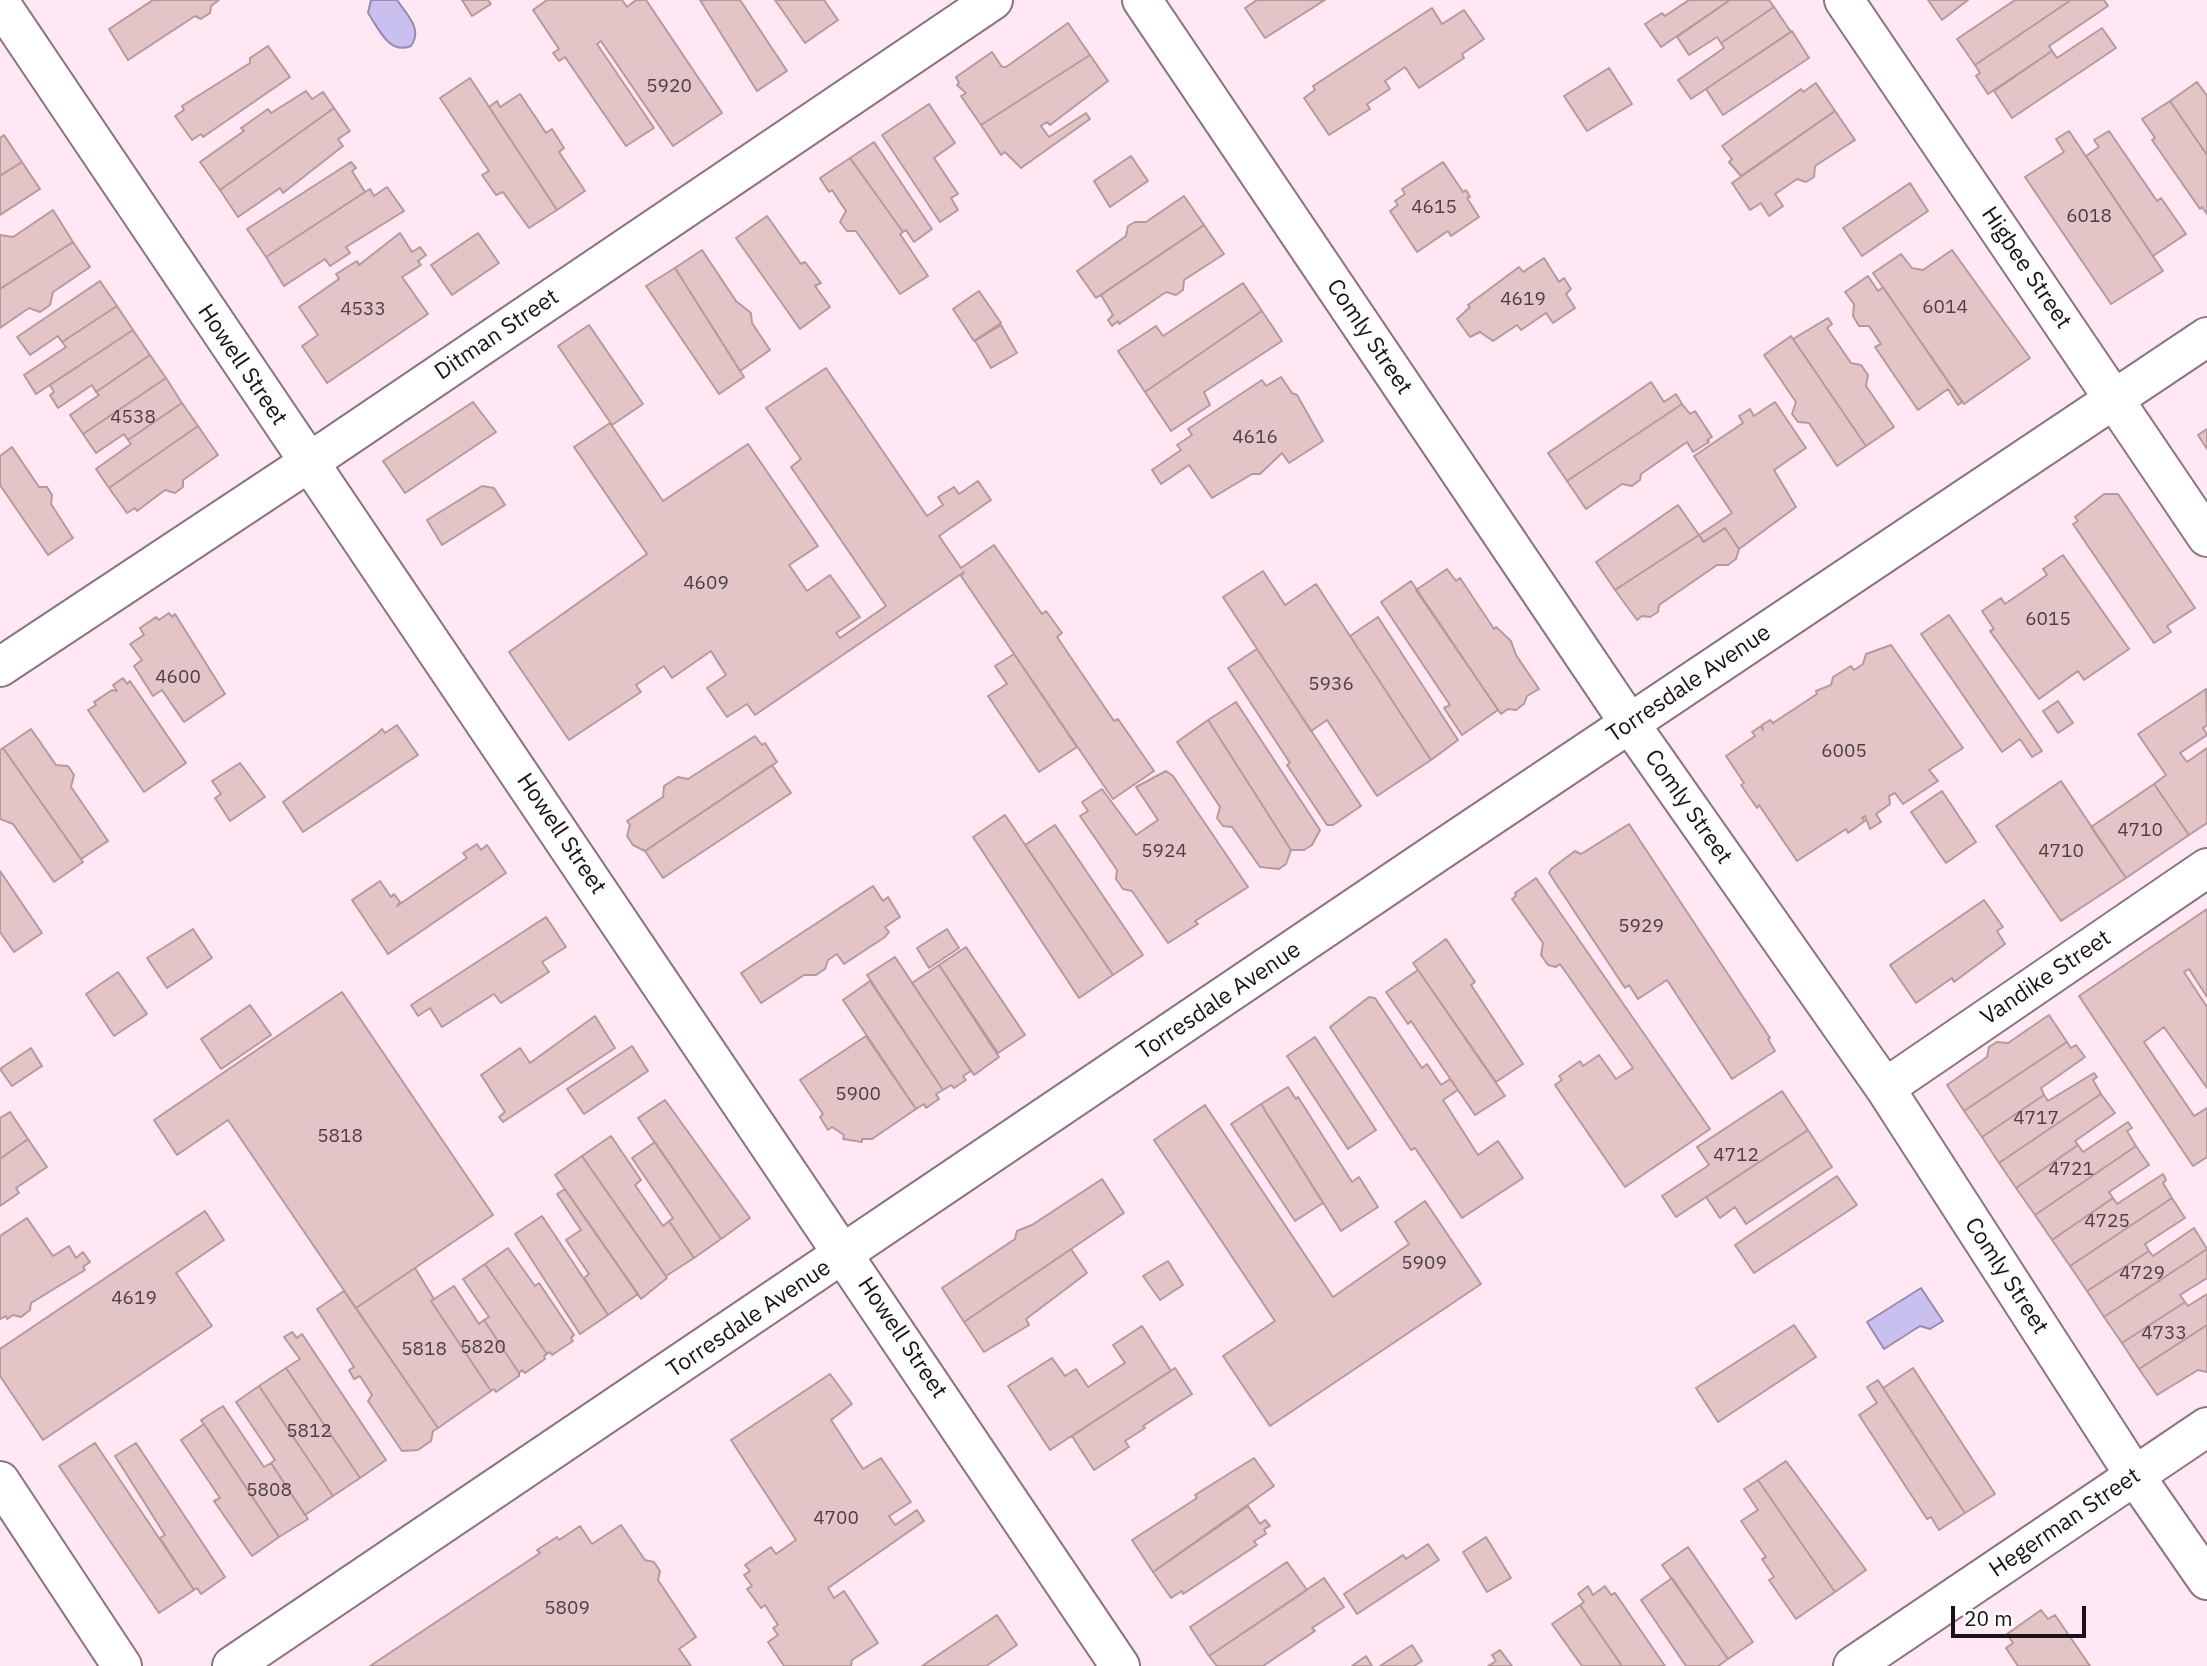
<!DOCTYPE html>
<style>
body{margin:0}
#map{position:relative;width:2207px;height:1666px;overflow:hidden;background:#ffe8f3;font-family:"IBM Plex Sans",sans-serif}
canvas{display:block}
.scale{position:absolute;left:1951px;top:1606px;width:135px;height:32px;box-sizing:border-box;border:4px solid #1b1116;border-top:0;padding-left:9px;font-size:21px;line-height:24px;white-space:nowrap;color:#1b1116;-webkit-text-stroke:5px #fdfdfd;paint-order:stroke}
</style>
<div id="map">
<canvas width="2207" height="1666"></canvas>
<div class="scale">20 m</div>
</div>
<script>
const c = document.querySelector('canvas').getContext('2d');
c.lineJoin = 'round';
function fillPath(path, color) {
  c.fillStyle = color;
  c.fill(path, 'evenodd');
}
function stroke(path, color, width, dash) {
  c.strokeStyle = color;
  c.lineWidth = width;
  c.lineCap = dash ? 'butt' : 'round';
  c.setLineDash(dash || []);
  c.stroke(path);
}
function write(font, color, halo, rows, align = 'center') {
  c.font = font + ' "IBM Plex Sans",sans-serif';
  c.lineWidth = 5;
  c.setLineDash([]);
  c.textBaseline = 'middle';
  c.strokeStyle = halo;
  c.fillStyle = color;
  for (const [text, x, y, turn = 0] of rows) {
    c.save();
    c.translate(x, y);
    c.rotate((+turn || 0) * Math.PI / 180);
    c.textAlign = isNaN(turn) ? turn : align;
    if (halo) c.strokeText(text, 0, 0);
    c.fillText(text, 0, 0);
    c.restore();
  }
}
const water = new Path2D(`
 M371 0H397C407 15 423 29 411 46 389 55 379 29 368 13Z
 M1921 1288 1943 1321 1930 1329 1920 1326 1884 1349 1867 1322Z`);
const building = new Path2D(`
 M153 0H219L211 6 210 13 201 19 195 16 128 60 109 29Z
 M462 0H488L491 4 472 16Z
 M547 0H622L627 7 636 0H646L722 113 673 146 601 41 597 44 654 128 626 146 565 57 559 61 553 53 559 49 533 10Z
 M700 0H740L787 71 757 91Z
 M775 0H824L838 20 805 43Z
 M1257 0H1325L1265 38 1245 8Z
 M1689 0H1730L1661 47 1645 24 1662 13 1665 16Z
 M1730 0H1769L1774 7 1721 43 1717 37 1689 55 1677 37Z
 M1928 0H1968L1942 20Z
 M2015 0H2071L1975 65 1957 39Z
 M2071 0H2104L2108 6 2049 46 2052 51 1988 94 1976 76 1980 73 1975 65Z
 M1774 7 1791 32 1691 99 1678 80 1724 48 1721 43Z
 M1432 8 1442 24 1464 10 1484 39 1462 54 1464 58 1419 88 1405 67 1385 81 1390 89 1367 104 1370 109 1329 135 1304 98 1315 90 1313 86Z
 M1068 23 1090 55 981 125 961 96 966 93 957 85 959 83 956 77 992 52 1002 67H1006Z
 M2102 28 2116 48 2012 118 1994 91 2052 51 2057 58Z
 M1792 31 1809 58 1723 115 1706 89Z
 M268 46 290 77 203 137 201 134 192 140 175 116 184 110 182 106 250 63V58Z
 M1090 55 1108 81 1050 125 1047 122 1041 126 1049 137 1086 113 1090 119 1021 168 1005 152 1001 155 981 125Z
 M1609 68 1632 104 1587 131 1564 96Z
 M470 78 557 210 529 228 503 192 496 195 482 175 489 171 440 98Z
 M2197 82 2207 96V155L2170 101Z
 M1816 83 1835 111 1741 176 1729 162 1732 159 1722 146 1801 89 1803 92Z
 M306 91 312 99 323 92 334 108 220 190 200 162 244 131 241 128 268 109 271 113Z
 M520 94 546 133 552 129 564 148 559 152 585 191 557 210 489 107 497 101 500 107Z
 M2170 101 2207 155V214L2202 207 2200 209 2152 140 2155 138 2142 119Z
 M929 104 955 143 934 158 958 194 951 198 958 210 940 222 882 135Z
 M334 108 350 131 338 139 343 146 283 193 280 188 238 217 220 190Z
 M1835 111 1855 140 1815 166 1814 177 1806 182 1797 179 1775 194 1783 206 1769 216 1761 203 1750 210 1732 183Z
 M2069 131 2163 271 2111 304 2025 177 2064 152 2056 139Z
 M2109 131 2157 201 2161 198 2186 234 2153 256 2086 156 2099 147 2094 140Z
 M4 135 22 162 0 176V138Z
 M874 142 932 229 914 242 906 230 903 232 850 158Z
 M1131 156 1148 181 1110 207 1094 181Z
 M850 158 903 232 900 234 928 276 900 294 856 231H847L840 222 846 211 832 190 829 192 820 178Z
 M22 162 40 189 0 215V176Z
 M351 162 356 168 352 171 365 192 266 257 247 229Z
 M1443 162 1463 192 1466 190 1470 197 1467 198 1479 217 1451 236 1448 231 1417 252 1390 211 1398 205 1395 201 1405 194 1402 189Z
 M1910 183 1928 211 1862 256 1843 228Z
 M387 187 404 211 346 247 350 253 330 266 325 259 284 286 266 257 365 192 370 189 374 196Z
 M1184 196 1204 225 1096 298 1077 271 1126 236 1128 226 1135 222H1146Z
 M53 210 73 242 0 289V235L13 237Z
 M767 216 801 264 805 262 821 283 815 286 830 307 800 329 736 238Z
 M1204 225 1224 254 1184 280 1183 290 1176 295 1166 292 1119 324 1118 321 1112 326 1108 320 1113 315 1101 295Z
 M400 233 412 252 420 247 426 255 418 261 421 265 402 277 428 314 327 383 302 346 318 335 299 307 339 279 336 274 357 261 359 265Z
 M478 233 499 263 452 295 431 265Z
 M73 242 90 267 53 292 50 305 40 312 29 308 0 328V289Z
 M702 250 736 301 751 313 752 323 770 350 740 371 675 268Z
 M1952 250 2030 358 1964 404 1873 273 1901 254 1912 268 1923 270Z
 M1544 258 1559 282 1564 278 1571 289 1566 294 1575 308 1553 323 1546 313 1521 330 1517 325 1493 341 1480 332 1470 337 1457 319 1470 307 1468 305 1519 267 1523 272Z
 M675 268 744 377 719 394 646 286Z
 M1868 276 1878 291 1883 287 1962 402 1958 405 1948 389 1918 410 1875 347 1881 344 1869 326H1859L1853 316 1854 304 1845 292Z
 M100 281 117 306 62 342 58 336 30 355 17 337Z
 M1243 283 1262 311 1145 392 1118 351 1156 326 1163 336Z
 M979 291 1001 323 974 341 953 309Z
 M117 306 133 330 36 394 24 375 66 347 62 342Z
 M1262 311 1282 341 1204 392 1210 405 1171 431 1145 392Z
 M1828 318 1832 324 1827 328 1851 363 1861 365 1868 375 1866 386 1894 427 1866 446 1793 339Z
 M589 325 643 404 612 425 558 346Z
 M1001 325 1017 353 991 368 975 341Z
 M133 330 150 355 96 392 92 385 58 408 50 395 54 392 50 385Z
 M1791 336 1866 446 1837 466 1809 423 1798 422 1792 414 1796 402 1764 355Z
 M150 355 166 378 83 434 70 415 99 395 96 392Z
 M826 368 927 516 943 505 938 497 954 487 959 494 978 481 991 500 939 536 961 568 994 545 1042 614 1046 611 1062 633 1057 637 1114 721 1118 719 1154 771 1113 799 961 576 964 572 755 715 747 704 727 717 707 688 726 675 711 651 672 678 664 666 636 685 641 692 569 740 509 652 647 554 574 447 610 423 663 501 748 444 818 546 789 565 807 591 830 575 860 617 836 633 840 638 886 606 791 467 801 459 766 408Z
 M1281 377 1292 393 1297 395 1323 441 1289 463 1282 453 1260 474H1252L1212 498 1189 465 1161 484 1152 470 1181 450 1177 445 1192 435 1188 429 1262 380 1266 386Z
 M166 378 182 403 128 440 124 434 96 453 83 434Z
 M1651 382 1664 402 1676 394 1682 404 1567 481 1548 453Z
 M473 402 496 432 405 493 383 461Z
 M1775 402 1806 448 1774 470 1796 507 1739 549 1725 528 1703 542 1699 535 1732 513 1694 456 1743 423 1739 416 1750 409 1754 416Z
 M182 403 198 426 109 488 96 469 131 444 128 440Z
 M1682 404 1690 414 1695 411 1712 437 1707 440 1709 442 1693 452 1687 442 1641 474 1640 480 1632 486 1622 484 1586 509 1567 481Z
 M198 426 218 455 183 480V487L175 493 165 490 137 511 135 508 127 513 109 488Z
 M2207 429V449L2198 435Z
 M12 447 39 487H47L52 495 51 504 73 538 48 555 0 485V456Z
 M482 486 494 488 505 505 442 545 427 520Z
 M2104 494H2118L2195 608 2167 626 2171 632 2154 643 2073 524 2078 521 2075 517Z
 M1678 505 1699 535 1615 590 1596 562Z
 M1725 528 1739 549 1736 559 1728 565H1717L1659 605 1658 612 1650 617 1642 616 1637 620 1615 590 1699 535 1704 542Z
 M2063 555 2129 649 2084 680 2078 671 2039 699 1990 631 1994 629 1982 611 2001 598 2005 604 2047 575 2043 569Z
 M1447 569 1456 581 1460 578 1494 629 1496 627 1511 641 1516 655 1539 689 1527 696 1524 704 1516 710 1508 709 1501 714 1416 590Z
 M1263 571 1285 605 1316 584 1431 760 1377 796 1327 720 1311 731 1223 597Z
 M1411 581 1498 710 1462 735 1444 708 1450 705 1381 602Z
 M169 613 172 617 175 614 225 694 184 722 162 690 153 696 134 666 142 660 130 644 144 635 140 628 156 617 159 620Z
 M1949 615 2042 751 2032 757 2020 739 2002 752 1921 634Z
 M1378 617 1458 740 1431 760 1350 636Z
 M1891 645 1963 748 1929 770 1938 781 1903 804 1895 793 1889 796 1890 804 1876 814 1881 822 1870 829 1865 816 1862 818 1865 821 1848 833 1846 829 1797 861 1759 805 1757 808 1741 785 1744 783 1726 756 1755 736 1752 732 1761 726 1763 730 1762 725 1770 720 1773 723 1817 694 1816 691 1831 685 1833 677 1851 666 1854 670 1863 664 1866 654Z
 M1257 649 1361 806 1333 825H1327L1287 765 1290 763 1228 668Z
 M1014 654 1077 747 1039 772 988 696 1007 684 995 666Z
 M123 678 127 684 130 681 186 763 144 792 88 710 96 705 94 702 112 690 117 691 113 685Z
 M2206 689 2207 725 2203 728 2207 735 2180 753 2187 762 2207 748V823L2189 835 2154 784 2166 775 2138 734Z
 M2058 701 2073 723 2058 733 2043 711Z
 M1236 702 1320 830 1312 845 1304 850H1291L1208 720Z
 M1208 720 1291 850 1286 864 1279 869 1260 867 1232 827 1223 826 1217 818 1220 807 1177 742Z
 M397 725 418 755 303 832 283 802 378 733 382 729 385 733Z
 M31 729 56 765 68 766 74 775 71 787 108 841 81 859 3 748Z
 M755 736 762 745 765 743 777 762 645 851 633 845 627 836 630 825 627 821 663 797 664 786 678 777 688 779Z
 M3 748 83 862 54 882 13 824 0 819V750Z
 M240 763 265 797 230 821 215 798 221 794 212 781Z
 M772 765 791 793 663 878 645 851Z
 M1166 771 1173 776 1248 887 1195 921 1198 924 1168 943 1132 891 1123 889 1116 879 1117 870 1080 816 1088 811 1082 802 1102 789 1136 835 1158 820 1136 787Z
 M2061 781 2126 878 2061 921 1996 826Z
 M2154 784 2189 835 2126 878 2091 827Z
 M1942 791 1976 842 1946 863 1911 812Z
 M1005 815 1113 975 1079 998 973 837Z
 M1629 824 1770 1038 1768 1039 1775 1051 1732 1079 1667 980 1638 999 1629 985 1625 988 1549 873 1551 869 1575 851 1581 854Z
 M1055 825 1143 955 1113 975 1025 845Z
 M477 844 481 850 487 845 506 873 388 954 352 900 380 881 391 897 394 894 400 902 397 906 467 858 463 853Z
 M0 871 42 933 14 952 0 932Z
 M1536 878 1710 1129 1625 1187 1555 1085 1562 1080 1559 1076 1580 1061 1583 1066 1599 1055 1616 1079 1633 1068 1560 964 1556 967 1548 965 1541 955 1543 943 1512 899 1516 896 1515 893Z
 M873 886 883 901 888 897 900 917 885 927 889 932 885 937 844 964 837 954 828 960 825 969 816 975H804L761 1003 741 973Z
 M1984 900 2003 927 1997 931 2005 944 1954 982 1952 978 1916 1003 1890 965Z
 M2207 909V997L2189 969 2184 972 2207 1007V1088L2164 1027 2144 1042 2194 1116 2207 1108V1157L2193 1166 2079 996Z
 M546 917 566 947 542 962 549 972 501 1003 494 994 442 1027 430 1008 418 1016 411 1005Z
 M193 929 212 958 167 988 147 958Z
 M947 929 959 948 929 968 917 948Z
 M1446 939 1475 982 1471 985 1523 1064 1496 1082 1413 963Z
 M966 947 1025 1035 998 1053 939 965Z
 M895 957 971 1071 963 1076 966 1080 954 1088 951 1085 943 1090 867 975Z
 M939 965 999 1057 974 1075 912 983Z
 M1418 970 1505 1096 1475 1115 1411 1021 1408 1024 1386 992Z
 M118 972 147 1014 114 1036 86 994Z
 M870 981 943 1090 936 1094 939 1099 926 1108 924 1104 916 1109 843 1000Z
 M342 992 493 1215 356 1308 228 1120 177 1155 154 1120Z
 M1369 997 1375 998 1422 1068 1427 1064 1441 1085 1450 1079 1458 1090 1443 1100 1478 1155 1498 1141 1523 1178 1462 1218 1415 1148 1411 1150 1330 1027Z
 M250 1005 271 1035 221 1069 201 1039Z
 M2049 1015 2067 1042 1964 1111 1947 1085 1987 1057 1989 1047 1997 1042 2008 1043Z
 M595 1016 615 1048 503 1122 499 1117 505 1112 481 1075 520 1048 530 1063Z
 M866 1036 916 1109 872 1139H862V1142L843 1139 844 1135 832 1127 828 1130 820 1117 823 1114 800 1080Z
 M1315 1037 1376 1130 1348 1149 1287 1056Z
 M2067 1042 2071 1048 2076 1045 2085 1057 2041 1088 2044 1095 1982 1137 1964 1111Z
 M632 1046 648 1071 584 1114 567 1089Z
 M31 1048 42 1066 12 1086 0 1069Z
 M2094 1073 2097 1077 2093 1080 2101 1094 1999 1163 1982 1137 2044 1095 2048 1101Z
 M1288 1087 1296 1099 1298 1097 1352 1182 1359 1177 1378 1207 1341 1231 1261 1104Z
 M1782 1091 1808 1130 1676 1217 1662 1196 1709 1165 1697 1147Z
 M2101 1094 2115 1113 2075 1141 2078 1145 2016 1188 1999 1163Z
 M665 1100 750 1218 721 1239 638 1118Z
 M1261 1104 1323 1203 1295 1221 1231 1124Z
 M1205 1105 1333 1297 1409 1244 1395 1222 1425 1201 1481 1284 1270 1426 1223 1356 1275 1321 1154 1140Z
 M10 1112 28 1139 0 1159V1118Z
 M2128 1122 2132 1128 2127 1131 2136 1146 2035 1215 2016 1188 2078 1145 2083 1152Z
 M1808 1130 1832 1167 1746 1224 1735 1207 1720 1218 1706 1197Z
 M611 1136 641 1180 635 1185 663 1226 669 1221 694 1258 666 1276 582 1156Z
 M28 1139 47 1167 16 1188 19 1193 0 1206V1159Z
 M655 1142 721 1239 694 1258 669 1221 673 1218 632 1158Z
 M2136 1146 2149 1165 2109 1192 2113 1198 2052 1240 2035 1215Z
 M582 1156 667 1278 641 1299 555 1175Z
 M2163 1174 2166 1180 2163 1183 2172 1198 2070 1266 2052 1240 2113 1198 2117 1204Z
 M1837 1176 1857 1205 1754 1273 1735 1245Z
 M1102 1179 1124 1213 964 1322 942 1288 1015 1239 1017 1231 1032 1225Z
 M565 1189 638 1294 608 1315 584 1278 589 1274 566 1240 581 1230 557 1194Z
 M2172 1198 2185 1218 2145 1244 2149 1251 2087 1291 2070 1266Z
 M205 1211 224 1240 176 1273 212 1326 43 1440 0 1376V1349Z
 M542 1216 608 1315 580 1334 515 1234Z
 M27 1218 53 1256 69 1246 76 1258 83 1252 90 1262 83 1267 85 1270 31 1303 30 1310 21 1317 13 1315 7 1319 6 1316 0 1319V1236Z
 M2194 1228 2207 1249 2104 1317 2087 1291 2149 1251 2153 1256Z
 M508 1248 535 1286 539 1283 574 1335 571 1338 573 1341 552 1355 550 1352 547 1354 485 1264Z
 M1071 1249 1087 1273 1026 1319 1029 1325 984 1352 964 1322Z
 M2207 1249V1278L2180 1295 2185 1302 2122 1343 2104 1317Z
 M1168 1261 1183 1285 1160 1300 1143 1276Z
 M485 1264 547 1354 544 1356 545 1359 525 1373 522 1370 519 1373 484 1320 489 1317 463 1279Z
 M415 1268 434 1299 431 1301 491 1391 438 1428 356 1308Z
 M454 1286 479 1324 484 1320 519 1373V1376L496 1392 494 1389 491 1391 431 1301Z
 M344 1291 438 1428 433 1431 431 1441 418 1450 402 1451 368 1401 372 1395 360 1376 354 1379 349 1370 354 1367 317 1309Z
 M2207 1294V1325L2139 1369 2122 1343 2185 1302 2188 1306Z
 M1794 1325 1816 1357 1718 1422 1696 1388Z
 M2207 1325V1372L2198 1370 2157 1395 2139 1369Z
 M1142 1326 1171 1371 1050 1450 1008 1386 1052 1358 1065 1376 1076 1369 1088 1387 1125 1363 1113 1345Z
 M292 1332 297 1338 302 1334 386 1460 360 1478 286 1368 300 1359 284 1337Z
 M286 1368 360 1478 333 1496 259 1386Z
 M1175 1368 1192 1394 1143 1426 1145 1428 1125 1441 1129 1447 1094 1470 1072 1436Z
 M1913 1368 1995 1494 1965 1513 1883 1388Z
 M830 1374 852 1404 831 1420 863 1469 881 1458 911 1502 889 1516 895 1525 917 1510 924 1521 828 1588 834 1598 844 1591 878 1643 852 1660 851 1666H784L768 1642 778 1635 773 1628 778 1625 765 1605 761 1608 747 1589 752 1586 744 1575 750 1571 745 1565 771 1547 776 1554 796 1540 731 1440Z
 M1878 1380 1965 1513 1939 1530 1931 1517 1927 1519 1859 1415 1877 1403 1867 1387Z
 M259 1386 333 1496 305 1515 271 1463 275 1460 236 1402Z
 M223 1406 264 1467 271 1463 308 1519 279 1537 201 1420Z
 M204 1424 279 1537 252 1556 214 1501 220 1498 181 1440Z
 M95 1443 194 1590 159 1613 59 1466Z
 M136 1443 225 1577 201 1594 197 1588 194 1590 160 1538 165 1535 115 1456Z
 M1254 1458 1274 1486 1153 1572 1132 1540 1197 1498 1195 1495Z
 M1786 1461 1866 1570 1835 1592 1758 1480Z
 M1758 1480 1835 1592 1796 1619 1769 1580 1774 1577 1762 1559 1766 1557 1741 1521 1758 1510 1744 1489Z
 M1248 1506 1260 1524 1265 1520 1270 1526 1264 1529 1266 1534 1254 1541 1257 1545 1183 1594 1182 1591 1171 1598 1153 1572Z
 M621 1525 645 1560 654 1562 660 1571 658 1580 696 1637 679 1649 691 1666H370L540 1553 537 1550 557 1537 559 1540 580 1526 592 1544Z
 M1486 1537 1511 1578 1487 1592 1463 1552Z
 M1428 1544 1439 1560 1357 1614 1344 1594 1403 1555 1406 1559Z
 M1688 1547 1753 1642 1728 1659 1662 1565Z
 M1287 1562 1307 1590 1209 1656 1190 1627Z
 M1324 1578 1344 1607 1312 1628 1315 1631 1263 1666H1217L1209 1656Z
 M1672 1578 1728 1659 1718 1666H1686L1641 1600Z
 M1588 1586 1593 1595 1605 1586 1611 1595 1615 1593 1665 1666H1622L1580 1605 1584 1602 1578 1594Z
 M1580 1605 1622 1666H1582L1552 1624Z
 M2041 1610 2048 1619 2055 1615 2090 1666H2018L2006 1648 2013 1643 2007 1634Z
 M997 1615 1017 1645 986 1666H922Z
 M1412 1645 1422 1661 1414 1666H1380Z
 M1500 1650 1512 1666H1488L1496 1661 1492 1655Z
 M1366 1656 1372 1666H1352Z`);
const minor = new Path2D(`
 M1142 0 1630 724 1885 1088 2135 1476 2207 1580
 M1844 0 2207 537
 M0 3 1120 1666
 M0 667 308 463 993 0
 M1885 1088 2207 868
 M0 1481 122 1666
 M232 1666 1433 855 2207 337
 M1853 1666 2207 1427`);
const numberNames = [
 ["5920",669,87],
 ["4615",1434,208],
 ["6018",2089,217],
 ["4619",1523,300],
 ["6014",1945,308],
 ["4533",363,310],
 ["4538",133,418],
 ["4616",1255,438],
 ["4609",706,584],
 ["6015",2048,620],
 ["4600",178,678],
 ["5936",1331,685],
 ["6005",1844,752],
 ["4710",2140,831],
 ["5924",1164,852],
 ["4710",2061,852],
 ["5929",1641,927],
 ["5900",858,1095],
 ["4717",2036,1119],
 ["5818",340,1137],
 ["4712",1736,1156],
 ["4721",2071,1170],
 ["4725",2107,1222],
 ["5909",1424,1264],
 ["4729",2142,1274],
 ["4619",134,1299],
 ["4733",2164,1334],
 ["5820",483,1348],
 ["5818",424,1350],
 ["5812",309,1432],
 ["5808",269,1491],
 ["4700",836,1519],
 ["5809",567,1609]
];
const streetNames = [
 ["Higbee Street",2026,268,56],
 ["Ditman Street",497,335,-34],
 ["Comly Street",1369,337,56],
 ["Howell Street",242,365,56],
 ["Torresdale Avenue",1689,684,-34],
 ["Comly Street",1688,807,55],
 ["Howell Street",561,834,56],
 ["Vandike Street",2046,978,-34],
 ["Torresdale Avenue",1219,1001,-34],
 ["Comly Street",2006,1276,57],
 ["Torresdale Avenue",749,1319,-34],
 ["Howell Street",902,1338,56],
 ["Hegerman Street",2065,1523,-34]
];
fillPath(water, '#c9c0ef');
stroke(water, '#958cae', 2);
fillPath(building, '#e4c5c7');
stroke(building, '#b7999b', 2);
stroke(minor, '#8b737f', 42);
stroke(minor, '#fff', 38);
write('19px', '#4d3e42', null, numberNames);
write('23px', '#1b1116', '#fdfdfd', streetNames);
</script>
